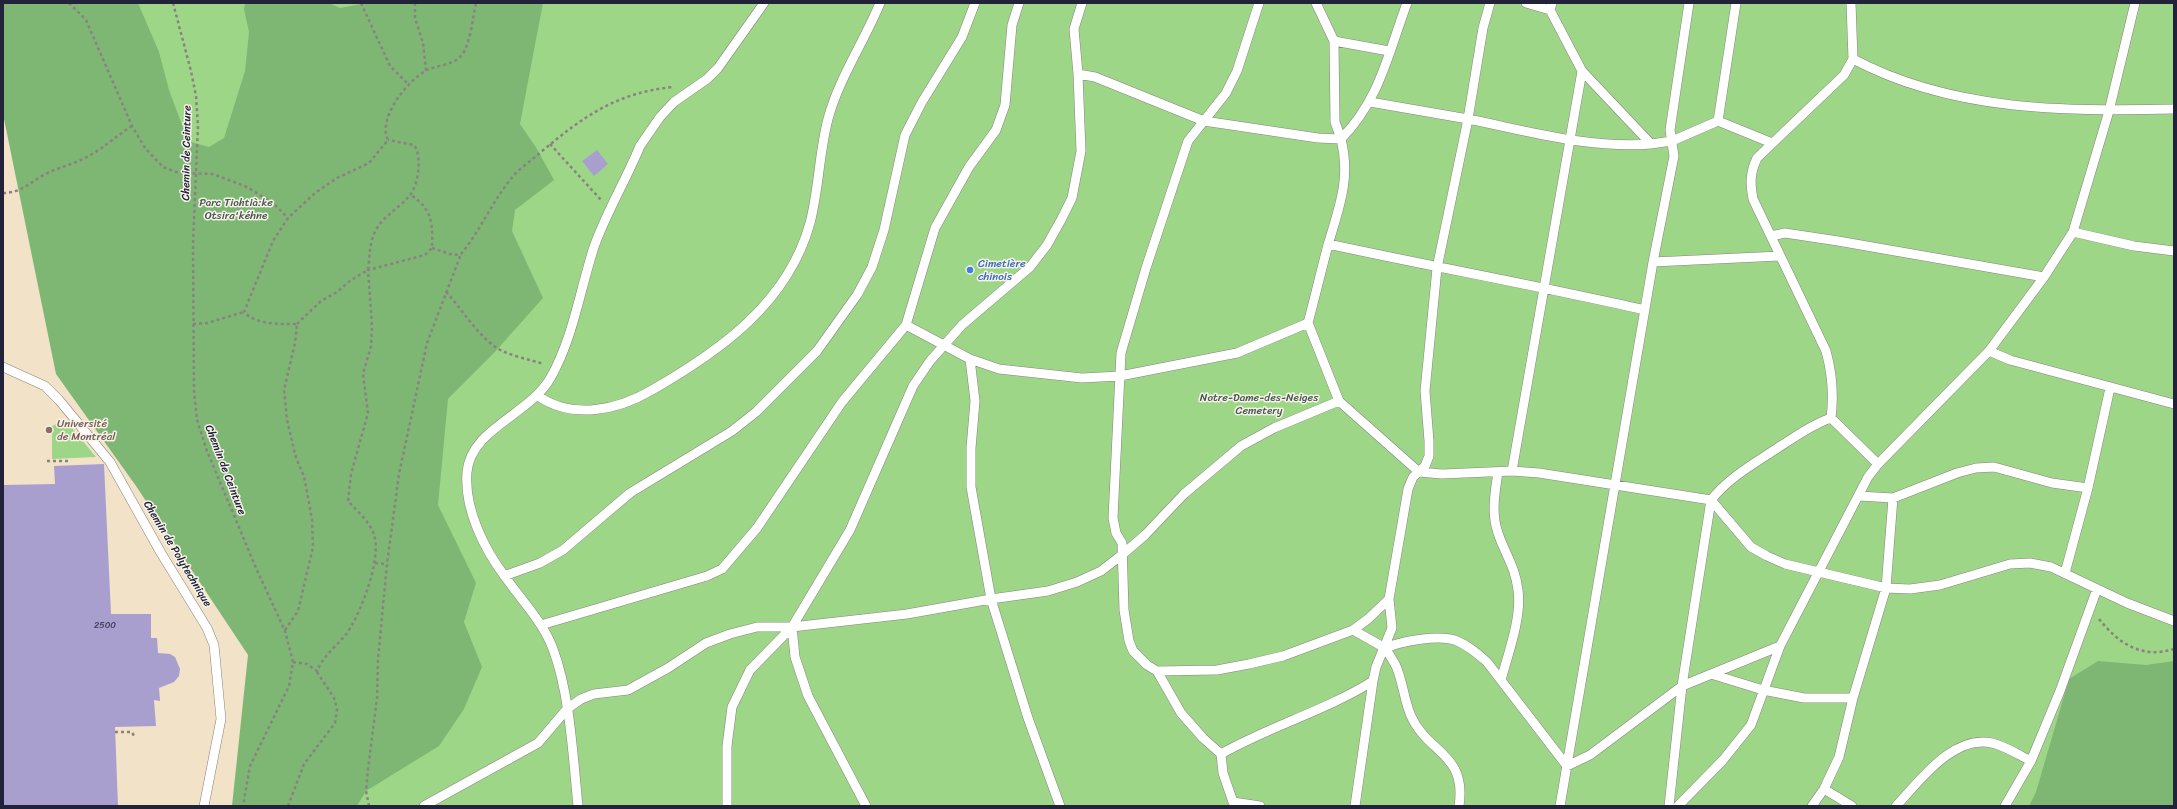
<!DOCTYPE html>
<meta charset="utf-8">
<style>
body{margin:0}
#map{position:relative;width:2177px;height:809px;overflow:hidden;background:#f2e2c7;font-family:Sriracha,sans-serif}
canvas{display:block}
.frame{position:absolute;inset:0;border:4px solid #22223b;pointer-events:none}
</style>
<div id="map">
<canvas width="2177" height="809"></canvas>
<div class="frame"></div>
</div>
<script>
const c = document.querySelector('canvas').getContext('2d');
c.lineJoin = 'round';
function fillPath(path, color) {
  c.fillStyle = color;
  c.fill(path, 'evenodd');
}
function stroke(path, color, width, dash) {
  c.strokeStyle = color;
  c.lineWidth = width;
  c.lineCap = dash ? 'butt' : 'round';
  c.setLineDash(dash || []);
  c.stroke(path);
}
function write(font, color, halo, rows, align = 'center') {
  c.font = font + ' Sriracha,sans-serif';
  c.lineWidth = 3;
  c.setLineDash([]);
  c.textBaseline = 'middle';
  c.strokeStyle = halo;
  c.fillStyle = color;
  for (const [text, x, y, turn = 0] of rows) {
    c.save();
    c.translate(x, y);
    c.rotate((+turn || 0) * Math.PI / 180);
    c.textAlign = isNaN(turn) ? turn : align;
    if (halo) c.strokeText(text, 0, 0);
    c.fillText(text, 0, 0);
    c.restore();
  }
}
const green = new Path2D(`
 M3 3H2174V806H344L252 655Z
 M63 421 68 423 96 457 52 459V426Z`);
const forest = new Path2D(`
 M3 3H138L159 52 169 90 188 141 209 147 224 138 245 71 249 32 244 9 245 3H329L340 8 366 3H543L520 124 537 149 554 180 515 210 512 231 543 298 493 354 448 399 438 505 476 583 464 622 482 667 464 709 439 746 366 791 357 806H232L248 655 136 486 56 374 3 114Z
 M2098 661 2146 665 2174 661V806H2029L2036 792 2069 679Z`);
const building = new Path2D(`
 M597 150 608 164 594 176 582 161Z
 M104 464 111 614H151V638H157L158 653 170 654 175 657 180 669 179 676 174 682 159 688 160 701 154 700 156 726 115 727 118 806H3V485L55 484 54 466Z`);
const path = new Path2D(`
 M69 3 86 20 132 126 145 148 163 167 179 173 213 174 247 187 273 203 288 218
 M173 3 191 71 196 96 198 126 193 244 194 391 197 420 207 451 256 568 285 631 293 662 289 686 250 766 243 806
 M361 3 390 66 409 85
 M415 3V18L423 43 426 71
 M550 144 601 200
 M3 193C20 193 28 184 42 176 56 168 72 165 87 157 104 148 116 136 132 126
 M432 248 453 255 461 254C480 231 491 204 510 180 518 169 531 161 541 152 584 116 616 93 673 87
 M446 292C463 310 476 334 497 348 507 355 531 360 544 364
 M193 324 207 323 244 312
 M297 324 321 301 337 292 351 280 368 270C370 255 369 241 377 228 386 214 401 207 410 195 419 184 422 155 414 145L388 140
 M47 461H70
 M375 563 387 564
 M2099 619C2119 644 2142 659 2174 649
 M285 630 298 611 313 547 312 519 304 476 296 458 287 420 284 390 295 343 297 324C278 324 257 325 244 312L273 241 288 218 315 193 337 178 369 163 388 140C377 118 408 80 427 70 438 65 453 65 461 56 470 47 473 16 476 3
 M293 662 307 664 317 671C323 656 337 646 347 633 361 613 382 558 374 535 370 522 357 511 348 501L351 474 368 413 363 374 371 346 372 326 368 270 425 255 432 248C433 223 432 209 411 195
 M115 732H132L135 738
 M288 806 304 764 335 723 337 709 334 698 317 672
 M369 806 366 791 368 769 377 698 378 659 387 564 399 474 427 343 461 254`);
const lane = new Path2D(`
 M1259 3 1237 71 1226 93 1188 141 1146 268 1121 353 1113 518 1116 533 1122 543 1124 610 1129 641 1133 651 1147 665 1157 671 1181 713 1203 738 1221 754 1223 773 1233 802 1260 806
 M1526 3 1550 10
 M1552 3 1550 10 1582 71 1651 144 1672 141 1718 121
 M1736 3 1718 121 1772 143
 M1334 41 1389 51
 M1853 59C1951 111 2066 112 2174 109
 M1582 71 1512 471 1539 473 1711 500 1751 547 1767 556 1785 564 1886 588 1910 589 1940 585 2010 564 2030 563 2051 567 2127 603 2174 621
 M1078 74 1074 29 1082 3
 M1370 102 1468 119 1483 28 1490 3
 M2073 232 2134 246 2174 251
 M1771 236 1785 233 1838 241 2044 277
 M1328 244C1434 267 1540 286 1645 310
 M1653 262 1780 256
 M1308 323 1339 401 1419 472 1442 474 1512 471
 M906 325 970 359
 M1989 351 2010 360 2174 404
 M3 367 45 386 59 400 110 462 161 553 207 628 214 645 221 719 204 806
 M538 396C573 420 618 410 652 390 720 351 788 303 810 223 819 189 819 153 828 119 839 78 864 42 880 3
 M1831 418C1834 395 1832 373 1826 351L1753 199C1750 183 1750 173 1757 158L1844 75 1853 59 1851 3
 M1498 472C1495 492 1491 513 1498 533 1505 554 1515 566 1518 590 1522 617 1508 654 1501 680
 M1859 496 1893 498 1957 473 1976 468 1994 467 2052 483 2088 488
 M2065 573 2088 488 2110 388
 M504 576 540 563 563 550 630 493 732 431 756 412 817 351 857 295 872 267 884 230 905 135 922 102 962 37 975 3
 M541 625 707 576 722 569 757 528 842 402 906 325 935 228 969 167 996 130 1005 105 1012 25 1019 3
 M792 627 850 530 913 386 930 361 962 325 1030 267 1047 245 1061 220 1072 198 1081 151 1078 74 1095 77 1204 121 1318 138 1341 139 1335 122 1334 41 1316 3
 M1353 630 1385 648
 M1157 671 1217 670 1249 664 1283 656 1310 646 1353 630 1368 619 1389 599 1408 489 1413 477 1425 466 1429 456V441L1425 391 1437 268 1468 119C1528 131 1590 149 1651 144
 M1711 674 1763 690 1804 698H1853
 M1221 754C1270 726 1325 711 1373 681
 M1824 789 1852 806
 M424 806 538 743 567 709 581 699 594 694 628 690 668 668 706 643 730 634 757 627H792L907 614 991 599 1048 591 1077 582 1101 571 1123 554 1145 535 1184 494 1241 446 1274 428 1339 401
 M578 806C573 757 570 694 553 649 543 622 522 601 506 578 484 549 464 509 467 472 471 428 530 415 551 377 573 338 580 290 594 247 606 213 626 180 640 146L660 117 674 102 707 79 718 68 764 3
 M727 806V746L732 707 750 670 792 627 795 657 808 696 866 806
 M1060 806 1028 718 991 599 971 487V448L975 401 970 359 999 369 1082 378 1120 376 1237 353 1308 323C1315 297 1321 271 1328 245 1339 207 1351 179 1341 139 1380 99 1388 54 1407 3
 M1355 806 1373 681 1376 667 1392 628 1389 599
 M1459 806C1467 753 1428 754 1411 716 1404 700 1403 682 1396 666 1393 660 1389 654 1385 648 1402 641 1440 634 1457 641 1469 646 1478 654 1487 662L1567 766 1590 755 1682 686 1780 646
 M1560 806 1653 262 1674 156 1670 130 1689 3
 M1669 806 1682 686 1711 500C1730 476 1757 462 1782 445 1798 435 1813 424 1831 418L1878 464
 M1678 806 1723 760 1751 725 1780 646 1868 477 1878 464 1989 351 2044 277 2073 232 2109 111 2135 3
 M1812 806 1824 789 1839 757 1853 698 1886 588 1893 498
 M1896 806C1919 782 1953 734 1992 743 2005 746 2019 755 2031 761
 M2005 806 2031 761 2060 691 2097 589`);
const markers = [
 [970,270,4,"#3f7fe0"],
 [49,430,4,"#8d6e63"]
];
const numberNames = [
 ["2500",105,626]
];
const streetNames = [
 ["Chemin de Ceinture",187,153,-89],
 ["Chemin de Ceinture",225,470,69],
 ["Chemin de Polytechnique",177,554,59]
];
const parkNames = [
 ["Parc Tiohtià:ke",236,203],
 ["Otsira'kéhne",236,216],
 ["Notre-Dame-des-Neiges",1259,398],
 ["Cemetery",1259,411]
];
const shopNames = [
 ["Cimetière",978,264],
 ["chinois",978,277]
];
const educationNames = [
 ["Université",57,424],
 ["de Montréal",57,437]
];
fillPath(green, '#9ed688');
fillPath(forest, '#7eb774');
fillPath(building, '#a99fcf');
stroke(lane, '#8a8281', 10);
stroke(path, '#8a8281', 2.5, [3, 3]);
stroke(lane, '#fff', 9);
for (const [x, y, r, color] of markers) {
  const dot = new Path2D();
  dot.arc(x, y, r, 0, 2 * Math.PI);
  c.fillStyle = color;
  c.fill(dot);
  stroke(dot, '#f7f3e8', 1.5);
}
write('9px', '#444160', null, numberNames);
write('11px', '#22223b', '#f7f3e8', streetNames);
write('11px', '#475852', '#f7f3e8', parkNames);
write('11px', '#366cbe', '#f7f3e8', shopNames, 'left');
write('11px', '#785e54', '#f7f3e8', educationNames, 'left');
</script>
